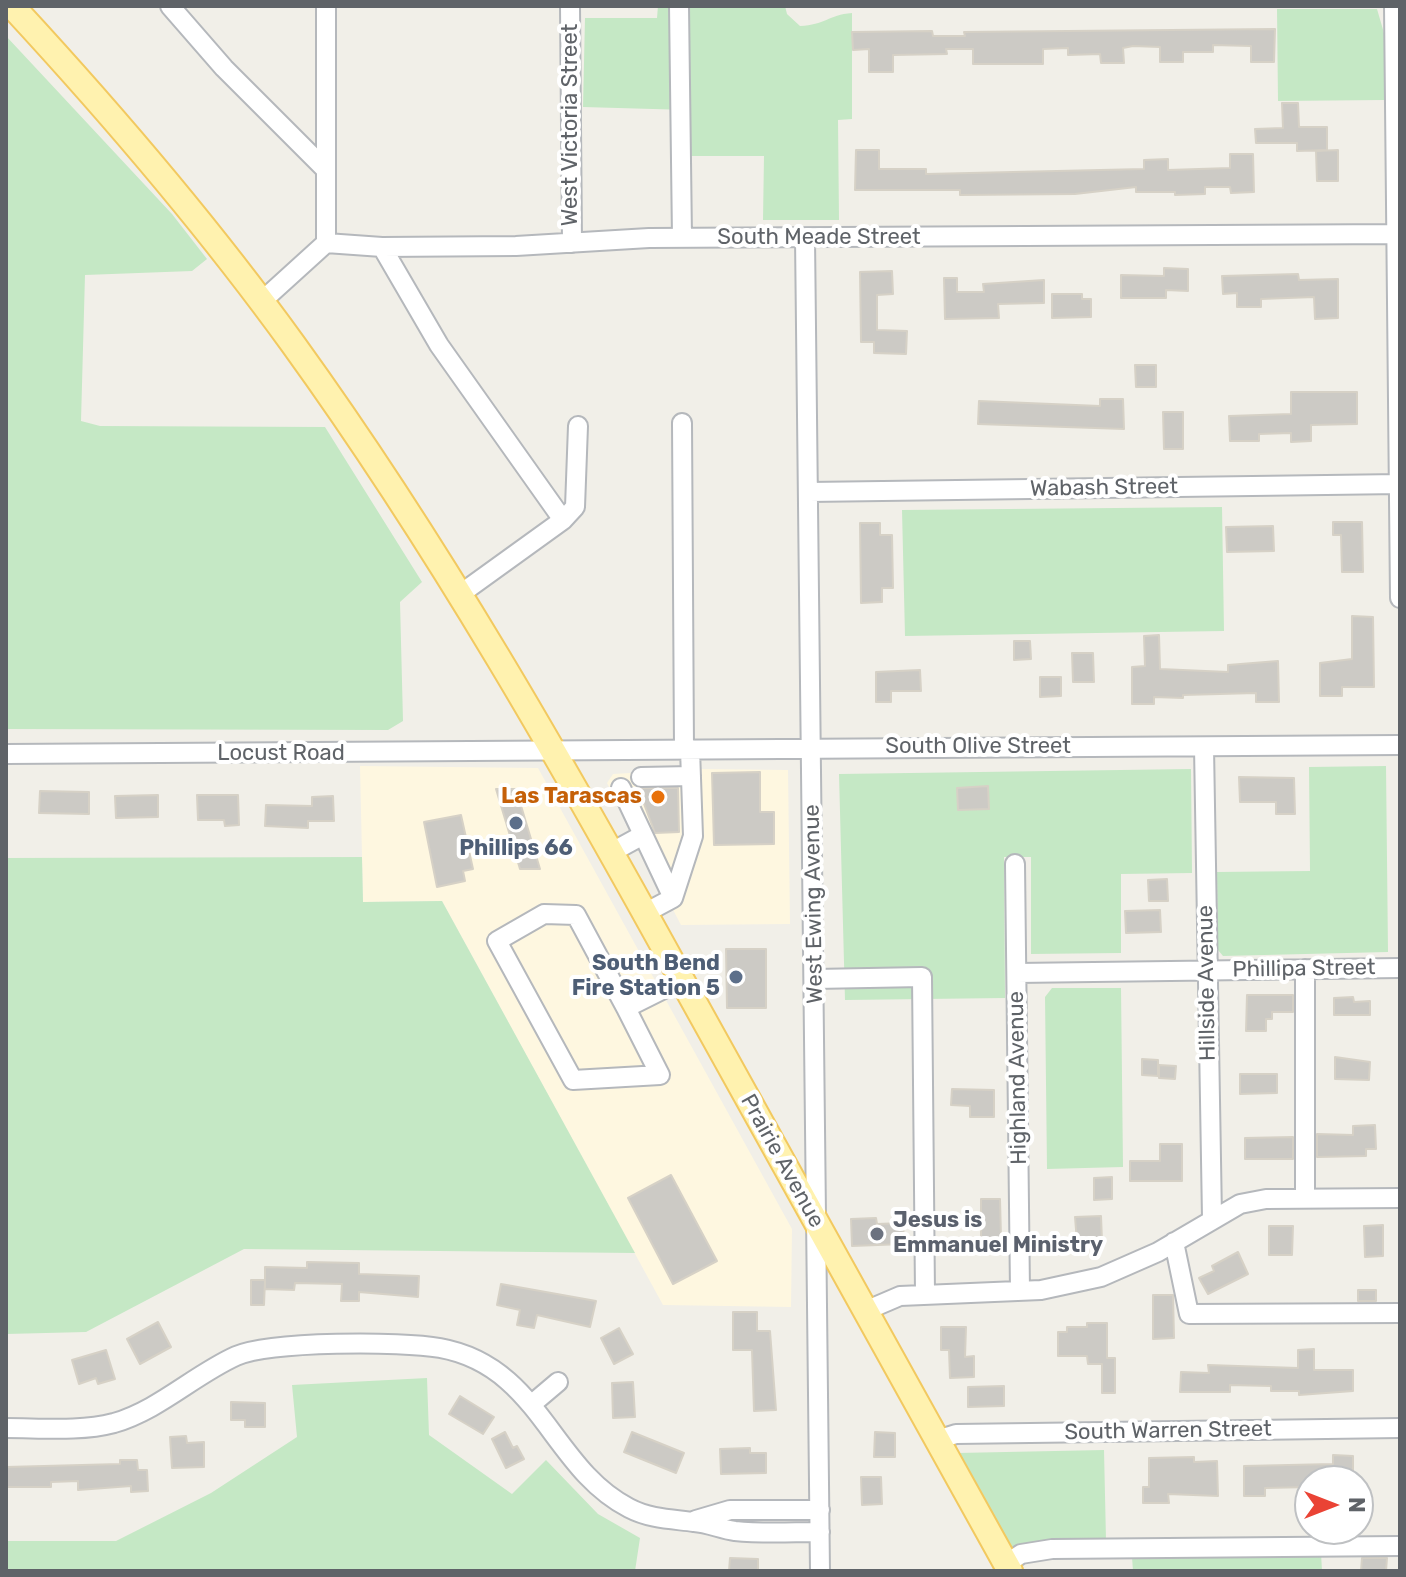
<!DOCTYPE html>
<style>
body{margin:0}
#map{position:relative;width:1406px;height:1577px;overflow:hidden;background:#f1efe8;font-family:Rubik,sans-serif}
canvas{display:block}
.frame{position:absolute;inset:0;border:8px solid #5f6368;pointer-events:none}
.north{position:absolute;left:1294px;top:1465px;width:80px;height:80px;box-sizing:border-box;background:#fff;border:2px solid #bfc1c3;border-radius:50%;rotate:90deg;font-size:22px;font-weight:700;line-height:32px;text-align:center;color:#5f6368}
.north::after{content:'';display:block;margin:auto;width:28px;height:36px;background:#ea4335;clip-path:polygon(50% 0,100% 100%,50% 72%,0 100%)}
</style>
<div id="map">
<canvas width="1406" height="1577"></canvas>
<div class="frame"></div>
<div class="north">N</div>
</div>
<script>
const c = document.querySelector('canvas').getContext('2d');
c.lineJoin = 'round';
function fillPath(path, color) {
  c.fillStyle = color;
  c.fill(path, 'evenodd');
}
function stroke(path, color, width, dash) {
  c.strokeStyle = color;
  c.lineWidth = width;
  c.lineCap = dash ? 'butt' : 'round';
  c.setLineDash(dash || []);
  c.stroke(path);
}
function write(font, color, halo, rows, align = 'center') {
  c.font = font + ' Rubik,sans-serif';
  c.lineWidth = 8;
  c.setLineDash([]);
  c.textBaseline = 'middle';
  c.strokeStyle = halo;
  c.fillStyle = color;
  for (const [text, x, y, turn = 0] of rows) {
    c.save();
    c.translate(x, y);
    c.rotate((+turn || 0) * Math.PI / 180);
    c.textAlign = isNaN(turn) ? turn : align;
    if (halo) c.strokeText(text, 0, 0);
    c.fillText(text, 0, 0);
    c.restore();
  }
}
const commercial = new Path2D(`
 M360 766 538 768 792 1229 791 1307 663 1305 442 901 363 902Z
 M698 769 788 770 790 924 681 925 607 783 613 774Z`);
const green = new Path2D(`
 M658 6H785L787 14 800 26C825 25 828 15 852 13V119L838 120 839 220H763L764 156H689L688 110 583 107 585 18H657Z
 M1277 9H1377L1384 33V100L1278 101Z
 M6 36 172 214 207 259 192 271 85 275 81 421 100 426 325 427 422 582 400 602 403 721 388 730 6 729Z
 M1222 507 1224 631 905 636 902 510Z
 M1386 766 1388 952 1223 956 1218 950 1217 872 1310 871 1309 767Z
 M1191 769 1192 873 1121 874V953L1031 954V857H1004L1005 998 845 1000 839 774Z
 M362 857 363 902 442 901 635 1253 244 1249 86 1332 6 1334V858Z
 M1052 988H1121L1123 1167 1047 1169 1045 997Z
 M427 1378 429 1435 512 1494 546 1460 598 1514 640 1538 635 1571H6V1541H116L211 1493 297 1437 292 1385Z
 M1104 1450 1106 1540 1017 1548 1010 1546 957 1453Z
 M1321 1553 1322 1571H1133L1132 1557Z`);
const building = new Path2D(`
 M1275 29 1274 62H1251V46L1213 45V52H1183V62H1160V47L1133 46 1123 48 1124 63H1101L1100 54 1068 55V48L1043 49V64H973V49H946L947 54 893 55V72H869V49L853 50 852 32 932 31 933 36H965L964 32Z
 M1282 103H1298L1299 127H1327V150L1297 151V143H1256L1255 129 1283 128Z
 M856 150H879V169H926V174L1144 169V160L1168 159V170L1230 168V154H1253L1254 192 1231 193 1230 187H1205V194L1175 195V192H1136V187L1075 194 960 195V190H855Z
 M1338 150V181H1317L1316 151Z
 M1164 268 1188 269V291L1166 290V298H1121V275L1164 276Z
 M892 271 893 294 877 295V330L907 331 906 354 874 353V342H861L860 272Z
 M1298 274 1299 280 1338 279V318L1315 319 1314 297 1261 299V307H1237V293L1223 294 1222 276Z
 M944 278H957V292H984L983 284 1044 280V303L998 304 999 318 945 319Z
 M1052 294H1082V299H1091V317L1052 318Z
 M1135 365H1156V387H1136Z
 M1291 392H1357V424L1311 425V441L1291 442V433L1259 434V441H1230L1229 416 1291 414Z
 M1100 399H1123L1124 429 978 424 979 401 1100 406Z
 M1163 412H1183V449H1164Z
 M1333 522H1362L1363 572H1342L1341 535H1333Z
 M860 523H880V535H892L893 588H882V602L861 603Z
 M1273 526 1274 551 1227 552 1226 527Z
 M1352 616 1373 617 1374 687H1342V696H1320V663L1352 659Z
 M1159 635 1160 669 1228 672V665L1278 661 1279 702H1256V693L1183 695V698L1154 697V704H1132V667L1145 666 1144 636Z
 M1014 641H1030L1031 659 1014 660Z
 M1072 653H1093L1094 682H1073Z
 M920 670 921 691H891V702H876V672Z
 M1040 677H1061V696L1040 697Z
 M760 772V812H774V844L714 845 712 773Z
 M1239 777 1294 778 1295 814H1276V802H1240Z
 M988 786 989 809 958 810 957 788Z
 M638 788H678L679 832 655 833Z
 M496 789H516L540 869H520Z
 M40 791 89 792V814L39 813Z
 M158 795V817L116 818 115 796Z
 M197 795H238L239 825 225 826 224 820H198Z
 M333 796 334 821H308V828L265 826 266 805 312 806V797Z
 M461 815 473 869 463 871 465 881 437 887 424 822Z
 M1167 879 1168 901H1149L1148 880Z
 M1160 910 1161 932 1126 933 1125 911Z
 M726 949H766V1008H727Z
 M1247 995H1293V1012H1272V1019H1266V1031H1246Z
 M1353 997 1354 1002 1370 1001V1015H1334V998Z
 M1335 1057 1370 1062 1369 1080 1335 1079Z
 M1142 1059 1158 1060V1076L1142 1075Z
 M1159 1065 1176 1066 1175 1079 1159 1078Z
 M1240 1074H1277V1093L1240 1094Z
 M952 1089 994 1090V1117H970V1106L951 1105Z
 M1375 1125 1376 1149H1366V1156L1317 1157V1134L1353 1135V1126Z
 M1293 1137V1159H1245V1138Z
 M1160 1144H1182V1181H1130V1161H1160Z
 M671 1175 717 1261 673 1284 628 1198Z
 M1112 1177V1199L1094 1200V1178Z
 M981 1199H1000L1001 1238H981Z
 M1101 1216 1102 1241 1077 1242 1075 1217Z
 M876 1218 877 1224 903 1223 904 1244 852 1246 851 1219Z
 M1383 1225V1256L1365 1257 1364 1226Z
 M1269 1226H1293L1292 1255H1269Z
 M1238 1252 1248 1274 1208 1294 1199 1278 1214 1271 1212 1266Z
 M307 1262 359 1263V1274L419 1276 418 1297 359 1292V1301H341L342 1284 295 1283 294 1290 265 1289V1267L307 1268Z
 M251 1280H265L264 1305H251Z
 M501 1284 596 1301 590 1327 537 1315 534 1328 517 1325 520 1310 497 1305Z
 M1358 1290H1376V1301H1358Z
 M1153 1295H1173L1174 1338 1153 1339Z
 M733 1312H757V1331H770L776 1410 754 1411 752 1350H733Z
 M158 1322 171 1347 140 1364 127 1339Z
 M1087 1323H1107V1358H1115V1393H1102V1364H1088L1087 1356H1058V1332H1067V1327H1087Z
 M941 1327H966L965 1357 974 1356V1377L950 1378 949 1350H941Z
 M619 1328 633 1354 614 1364 601 1338Z
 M1314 1349V1370H1353V1391L1299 1395V1391H1271V1386L1230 1385V1392H1180L1181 1372 1209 1373 1208 1365 1298 1368V1350Z
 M106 1350 115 1379 98 1384 96 1378 79 1384 72 1360Z
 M633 1382 635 1417 613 1418 612 1383Z
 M1004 1386V1406L968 1407V1387Z
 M460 1396 494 1417 483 1434 449 1414Z
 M231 1402 265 1403V1427H245V1420H231Z
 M505 1432 513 1448 517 1446 524 1459 506 1468 492 1439Z
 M632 1432 684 1453 676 1473 624 1452Z
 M875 1432 895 1433V1457H874Z
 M186 1436 187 1443 204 1442V1467L172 1468 170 1437Z
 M750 1448V1453H766V1473L721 1474 720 1449Z
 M1333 1455 1353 1456V1481H1310V1487L1265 1488V1496H1244V1466L1333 1464Z
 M1194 1457V1462L1217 1461 1218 1496 1168 1494 1169 1503H1143V1487H1149V1458Z
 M120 1460H137L138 1470H147L148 1491 131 1492V1486L78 1490V1481L51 1482V1487H6V1467L120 1464Z
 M861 1477H881L882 1504 862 1505Z
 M730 1558 758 1559V1571H729Z
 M1362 1558H1387L1386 1571H1361Z`);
const minor = new Path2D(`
 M170 6 224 68 326 170
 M570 6 572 243
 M679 6 682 238
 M1394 6 1400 598
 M805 238 820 1571
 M326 243V6
 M382 247 439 345 563 520
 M261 302 326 243 382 247 516 246 649 238 1400 234
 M682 423 684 749
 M809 492 1400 484
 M459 595 563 520 575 507 578 426
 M1204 747 1212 1218
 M6 754 1400 745
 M641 777 691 776
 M621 788 673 898
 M612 852 643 835
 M1015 864 1020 1291
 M645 913 673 898 693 836 690 749
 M1305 969V1198
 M1017 973 1400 968
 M815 979 922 977 925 1294
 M626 1008 576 915 544 914 497 941 573 1080 660 1075 626 1008 682 980
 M1174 1242 1189 1314 1400 1313
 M865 1311 900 1296 1041 1290 1101 1277 1158 1252 1240 1204 1266 1199 1400 1198
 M532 1404 558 1382
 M6 1428C41 1428 80 1432 114 1423 159 1410 194 1375 236 1356 271 1341 401 1341 440 1348 540 1366 551 1468 629 1508 650 1519 671 1519 694 1522 708 1523 721 1529 735 1531 763 1534 792 1532 820 1532
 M937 1440 956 1434 1400 1428
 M696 1520 730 1510H820
 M1006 1564 1021 1554 1052 1549 1400 1546`);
const major = new Path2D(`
 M12 6C111 113 207 225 293 344 439 546 563 764 683 982 792 1178 900 1375 1010 1571`);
const markers = [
 [658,797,8,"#e8710a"],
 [516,823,8,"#5c6f8a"],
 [736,977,8,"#5c6f8a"],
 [877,1234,8,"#6b7280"]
];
const streetNames = [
 ["West Victoria Street",571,125,-90],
 ["South Meade Street",819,238],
 ["Wabash Street",1104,488,-1],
 ["South Olive Street",978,747],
 ["Locust Road",281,754],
 ["West Ewing Avenue",814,904,-91],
 ["Phillipa Street",1304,969,-1],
 ["Hillside Avenue",1207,983,-91],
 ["Highland Avenue",1018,1078,-91],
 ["Prairie Avenue",782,1161,61],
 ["South Warren Street",1168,1431,-1]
];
const foodNames = [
 ["Las Tarascas",642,797]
];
const serviceNames = [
 ["Phillips 66",516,849],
 ["South Bend",720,964,"right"],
 ["Fire Station 5",720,989,"right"]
];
const worshipNames = [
 ["Jesus is",893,1221],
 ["Emmanuel Ministry",893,1246]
];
fillPath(commercial, '#fef7e0');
fillPath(green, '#c5e8c5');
fillPath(building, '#cccac5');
stroke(building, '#d6d1c6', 2);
stroke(minor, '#b5b8bc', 22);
stroke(major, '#f2c960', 28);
stroke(minor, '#fff', 18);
stroke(major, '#fff2af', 24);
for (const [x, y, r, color] of markers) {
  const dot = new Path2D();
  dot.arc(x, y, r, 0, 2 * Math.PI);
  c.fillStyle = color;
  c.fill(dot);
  stroke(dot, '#fff', 3);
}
write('22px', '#5f6368', '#fff', streetNames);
write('bold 22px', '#c56008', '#fff', foodNames, 'right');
write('bold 22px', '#4e5e75', '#fff', serviceNames);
write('bold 22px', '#5b616d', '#fff', worshipNames, 'left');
</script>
